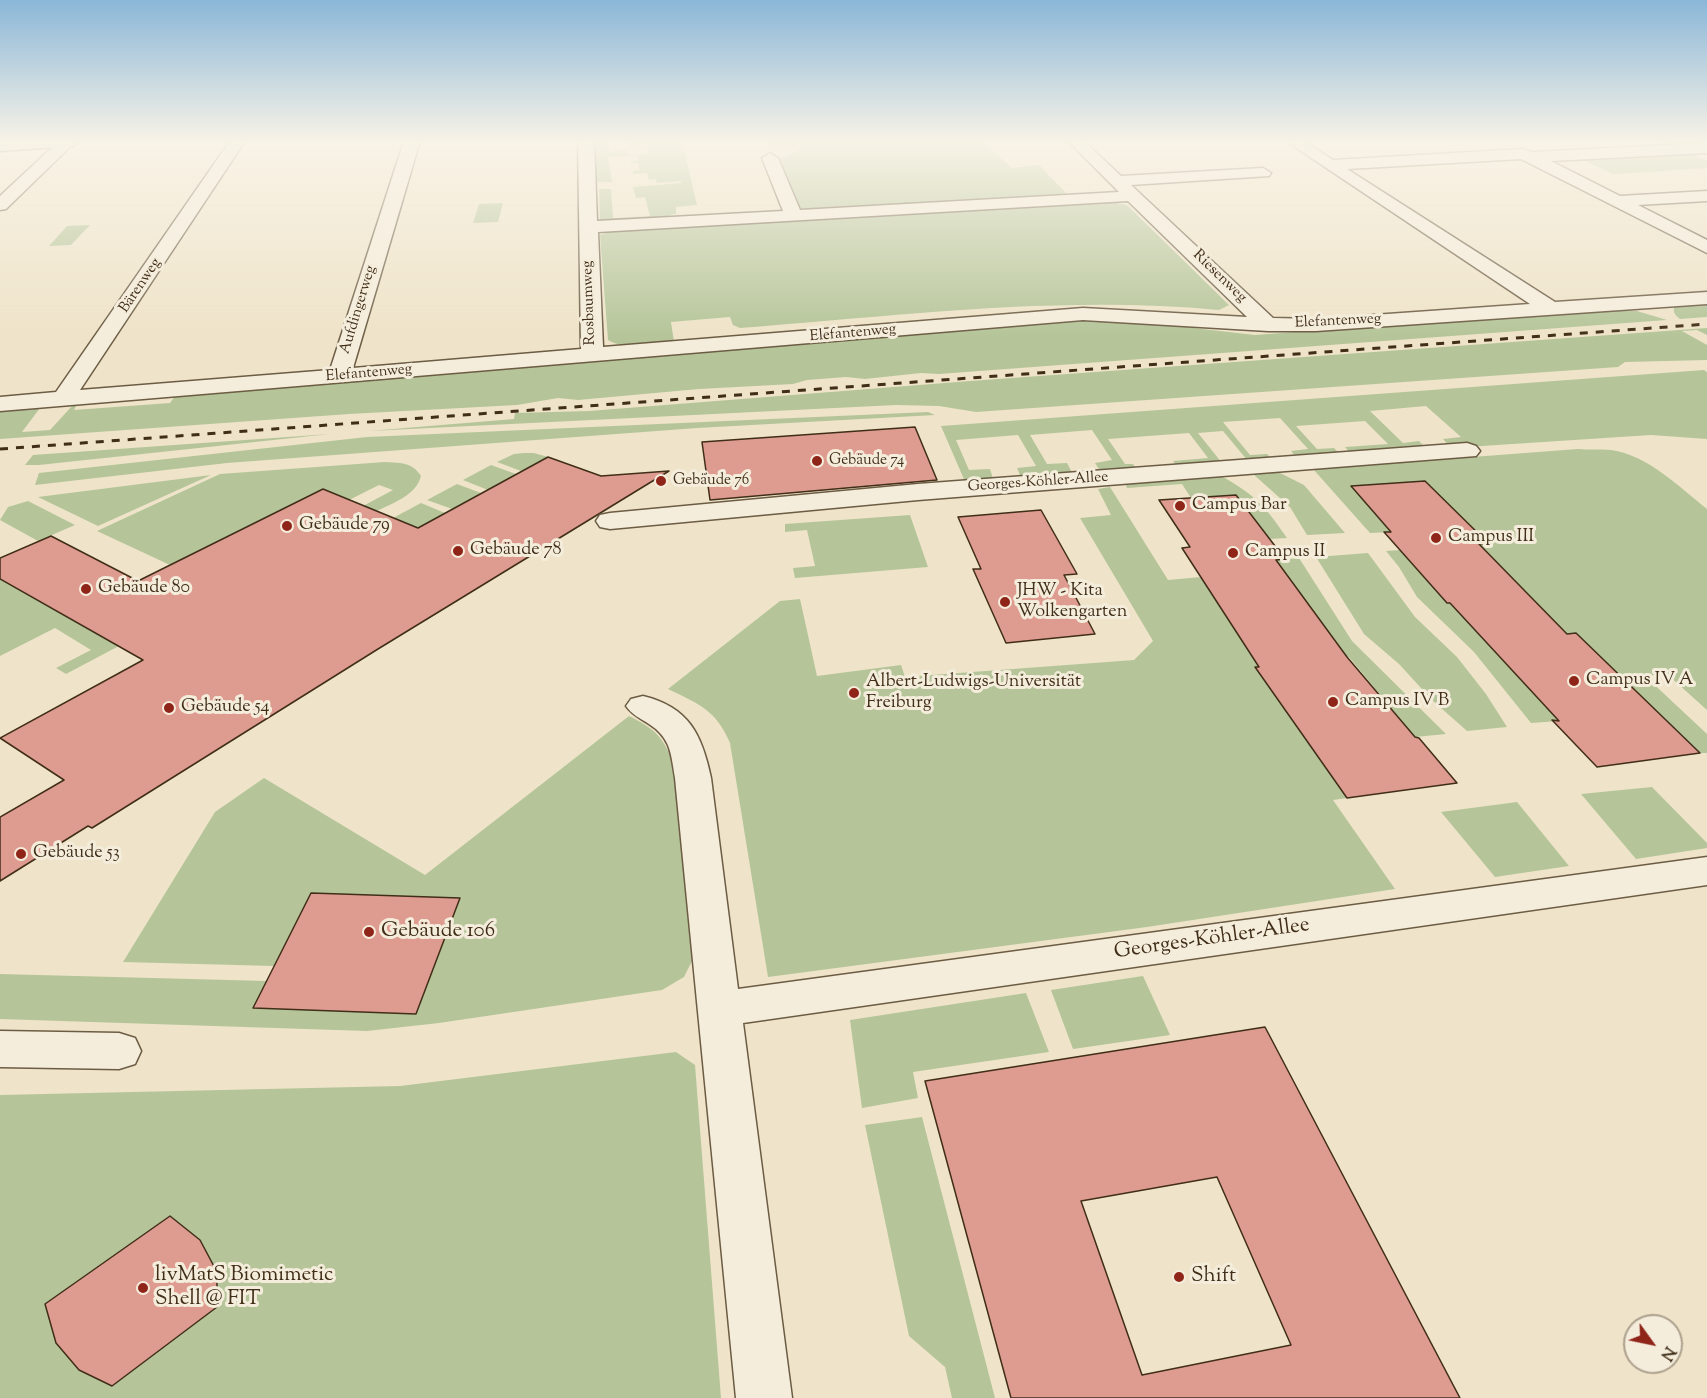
<!DOCTYPE html>
<meta charset="utf-8">
<style>
body{margin:0}
#map{position:relative;width:1707px;height:1398px;overflow:hidden;background:#efe4c9;font-family:"Sorts Mill Goudy",serif}
canvas{display:block}
.north{position:absolute;left:1623px;top:1314px;width:60px;height:60px;box-sizing:border-box;background:#f5eddc;border:2px solid #ada18e;border-radius:50%;rotate:123deg;font-size:16px;font-weight:700;line-height:24px;text-align:center;color:#402e18}
.north::after{content:'';display:block;margin:auto;width:21px;height:27px;background:#8f2418;clip-path:polygon(50% 0,100% 100%,50% 72%,0 100%)}
</style>
<div id="map">
<canvas width="1707" height="1398"></canvas>
<div class="north">N</div>
</div>
<script>
const c = document.querySelector('canvas').getContext('2d');
c.lineJoin = 'round';
function fillPath(path, color) {
  c.fillStyle = color;
  c.fill(path, 'evenodd');
}
function stroke(path, color, width, dash) {
  c.strokeStyle = color;
  c.lineWidth = width;
  c.lineCap = dash ? 'butt' : 'round';
  c.setLineDash(dash || []);
  c.stroke(path);
}
function write(font, color, halo, rows, align = 'center') {
  c.font = font + ' "Sorts Mill Goudy",serif';
  c.lineWidth = 6;
  c.setLineDash([]);
  c.textBaseline = 'middle';
  c.strokeStyle = halo;
  c.fillStyle = color;
  for (const [text, x, y, turn = 0] of rows) {
    c.save();
    c.translate(x, y);
    c.rotate((+turn || 0) * Math.PI / 180);
    c.textAlign = isNaN(turn) ? turn : align;
    if (halo) c.strokeText(text, 0, 0);
    c.fillText(text, 0, 0);
    c.restore();
  }
}
const green = new Path2D(`
 M592 141H608L610 151 627 150 629 155 646 154 648 151 647 149H637L636 146H629V141H682L697 205 676 207V214L669 215 670 218 600 223 599 189H611L613 218 650 216 645 197 636 198 633 187 681 183V181L657 183 656 179 649 180 647 173 633 174V171L640 170 638 163H631V161L639 160 637 156 608 157 612 182H595Z
 M752 141H982L1012 168 1039 165 1066 193 1063 194 1066 197 808 211 800 208 779 159 800 150Z
 M1688 152 1707 160V168L1613 174 1581 159Z
 M503 203 498 222 473 223 479 204Z
 M1116 203 1127 205 1229 305 1219 310C1059 295 899 316 740 328L733 325 730 317 671 322 674 342C654 343 626 351 608 340L600 235 612 231Z
 M90 225 71 245 49 246 67 226Z
 M1707 305V317L1680 319C1675 315 1673 313 1674 306Z
 M1590 310 1637 311 1667 320 939 374 921 373 865 379 846 377 807 380 793 384 699 389 578 400 558 398 517 405 349 414 0 439V411L40 408 22 432 50 430 73 405 77 404 74 410 170 403 175 396 1054 321 1124 320 1255 335Z
 M1707 328V335L1697 330 1682 331 1707 345V360L1625 362 1618 367 976 412 939 406 896 405 369 431 514 419 515 413 589 411 970 381Z
 M1704 370 1707 372V439L1651 435 1451 448 1443 439 1461 437 1426 406 1370 411 1403 443 1419 441 1428 450 1352 455 1345 447 1388 444 1365 421 1296 426 1317 449 1334 448 1340 454 1297 458 1291 451 1308 449 1280 418 1223 422 1250 455 1267 454 1273 460 1248 461 1223 431 1198 433 1222 463 1178 467 1173 461 1208 458 1189 433 1108 439 1125 464H1133L1137 470 1101 472 1095 463 1112 460 1092 430 1030 435 1047 464 1067 463 1074 476 1022 480 1017 468 1036 466 1018 435 956 440 969 470 990 469 994 482 966 484 941 426Z
 M928 412 935 415 697 428 227 463 35 485 39 473 367 437Z
 M330 434 39 465H25L33 455Z
 M1578 449C1588 450 1600 449 1611 450 1648 455 1679 487 1707 509V710L1667 674 1645 676 1707 734V753H1700L1576 633 1487 642 1559 721 1531 723 1474 652 1417 597 1399 567 1386 551 1400 550 1447 603 1529 596 1479 544 1487 543 1425 481 1351 486 1391 532 1370 533 1313 469Z
 M524 453H534L548 457 521 471 497 462 514 454Z
 M385 462C401 463 412 462 421 476 416 496 392 503 375 512L363 506 393 490 379 485 349 500 323 489 170 565 97 531 220 474Z
 M491 465 516 474 488 490 463 480Z
 M1278 472 1304 485 1345 533 1307 535 1290 507 1253 474Z
 M211 475 98 526 38 497Z
 M1221 476C1254 494 1266 507 1287 538L1270 539 1236 495 1191 498 1182 484 1127 488 1125 483Z
 M457 484 481 493 452 509 427 500Z
 M1110 487 1168 580 1201 577 1229 621 1315 614 1276 560 1299 558 1352 641 1446 734 1415 737 1349 657 1256 667 1347 798 1333 800 1395 889 1147 927 768 977 730 743C716 710 699 704 668 689L780 601 800 599 817 676 901 665 905 677 1134 660 1153 641 1080 518 1111 515 1098 489Z
 M28 501 75 525 38 541 0 520 8 507Z
 M421 503 445 513 405 535 380 525Z
 M910 515 928 567 795 578 793 568 815 566 807 530 785 532V524Z
 M1368 553 1415 617 1457 657 1486 694 1507 727 1467 731 1432 700 1399 664 1364 634 1316 557Z
 M0 579 151 629 66 674 56 668 91 650 55 628 0 656Z
 M629 716C657 730 663 737 674 765L692 961 684 977 662 990 439 1023 367 1031 0 1019V974L267 981 254 1008 416 1014 460 898 274 966 123 962 215 812 264 778 425 875Z
 M1652 787 1707 843V848L1636 859 1581 794Z
 M1517 802 1569 866 1495 877 1441 812Z
 M1143 976 1170 1035 1073 1049 1051 990Z
 M1026 993 1049 1052 913 1072 918 1098 862 1108 850 1020Z
 M676 1052 695 1065 721 1398H0V1095L400 1086Z
 M922 1117 995 1398H952L945 1367 909 1336 865 1125Z`);
const building = new Path2D(`
 M915 427 937 480 710 500 702 442Z
 M548 457 601 476 669 471 378 649 92 828 88 826 0 881V817L64 780 0 738 143 660 0 579V558L51 536 138 581 323 489 418 528Z
 M1425 481 1488 543 1479 544 1567 634 1576 633 1700 753 1597 767 1552 720 1559 721 1450 603H1447L1384 532H1391L1351 486Z
 M1236 495 1285 559 1276 560 1347 657 1415 737 1419 738 1457 783 1347 798 1255 667H1259L1182 548 1190 547 1159 500Z
 M1041 510 1077 574 1064 575 1095 634 1006 643 973 569H981L958 517Z
 M311 893 460 898 416 1014 253 1008Z
 M1265 1027 1460 1398H1011L925 1081ZM1217 1177 1291 1345 1142 1375 1081 1201Z
 M170 1216 200 1240 217 1272V1307L112 1386 79 1370 56 1343 45 1304Z`);
const street = new Path2D(`
 M59 141 75 142 6 209 0 210V196Z
 M230 141H245L80 390 330 370 404 141H420L353 368 581 349 578 141H594L597 221 783 211 762 158 770 153 778 158 800 210 1119 192 1068 141H1084L1121 176 1263 168 1271 173 1269 176 1131 185 1273 318 1316 319 1530 304 1286 141H1304L1333 160 1522 149 1532 152 1707 143V153L1551 161 1620 196 1707 191V201L1638 205 1707 240V253L1521 159 1347 169 1555 302 1707 292V304L1316 331H1268L1083 320 0 411V397L56 392ZM1128 201 1247 317 1083 308 603 347 598 232Z
 M1467 443 1476 446 1480 451 1476 456 918 500 610 529 600 527 596 521 600 515 610 513 918 484Z
 M643 696C689 707 702 735 711 778L738 989 1707 857V885L743 1023 792 1398H736L675 778C671 754 671 738 649 724 640 718 632 715 626 706L631 699Z
 M0 1031 119 1033 135 1038 141 1051 135 1064 119 1069 0 1067Z`);
const secondary = new Path2D(`
 M0 141H80L73 146 0 151Z`);
const rail = new Path2D(`
 M0 449 1707 324`);
const markers = [
 [817,461,6,"#8f2418"],
 [661,481,6,"#8f2418"],
 [1180,506,6,"#8f2418"],
 [287,526,6,"#8f2418"],
 [1436,538,6,"#8f2418"],
 [458,551,6,"#8f2418"],
 [1233,553,6,"#8f2418"],
 [86,589,6,"#8f2418"],
 [1005,602,6,"#8f2418"],
 [1574,681,6,"#8f2418"],
 [854,693,6,"#8f2418"],
 [1333,702,6,"#8f2418"],
 [169,708,6,"#8f2418"],
 [21,854,6,"#8f2418"],
 [369,932,6,"#8f2418"],
 [1179,1277,6,"#8f2418"],
 [143,1288,6,"#8f2418"]
];
const farStreetnames = [
 ["Riesenweg",1219,277,44],
 ["Bärenweg",141,286,-56],
 ["Rosbaumweg",590,303,-92],
 ["Aufdingerweg",359,310,-73],
 ["Elefantenweg",1338,322,-3],
 ["Elefantenweg",853,334,-5],
 ["Elefantenweg",369,374,-5],
 ["Georges-Köhler-Allee",1038,483,-4]
];
const farPoinames = [
 ["Gebäude 74",829,461],
 ["Gebäude 76",673,481]
];
const poiNames = [
 ["Campus Bar",1192,506],
 ["Gebäude 79",299,526],
 ["Campus III",1448,538],
 ["Gebäude 78",470,551],
 ["Campus II",1245,553],
 ["Gebäude 80",98,589],
 ["JHW - Kita",1017,592],
 ["Wolkengarten",1017,613],
 ["Campus IV A",1586,681],
 ["Albert-Ludwigs-Universität",866,683],
 ["Freiburg",866,704],
 ["Campus IV B",1345,702],
 ["Gebäude 54",181,708],
 ["Gebäude 53",33,854]
];
const nearPoinames = [
 ["Gebäude 106",381,932],
 ["livMatS Biomimetic",155,1276],
 ["Shell @ FIT",155,1300],
 ["Shift",1191,1277]
];
const nearStreetnames = [
 ["Georges-Köhler-Allee",1212,940,-8]
];
fillPath(green, '#b5c599');
fillPath(building, '#de9b90');
stroke(building, '#402e18', 1.5);
stroke(street, '#6c5c44', 3);
stroke(secondary, '#402e18', 3);
fillPath(street, '#f5eddc');
fillPath(secondary, '#f5eddc');
stroke(rail, '#402e18', 3, [8, 8]);
const sky = c.createLinearGradient(0, 0, 0, 337);
sky.addColorStop(0, '#8bb7d8');
sky.addColorStop(0.42, '#f8f3e7');
sky.addColorStop(1, '#f8f3e700');
c.fillStyle = sky;
c.fillRect(0, 0, 1707, 337);
for (const [x, y, r, color] of markers) {
  const dot = new Path2D();
  dot.arc(x, y, r, 0, 2 * Math.PI);
  c.fillStyle = color;
  c.fill(dot);
  stroke(dot, '#f5eddc', 2);
}
write('15px', '#402e18', '#f5eddc', farStreetnames);
write('15px', '#402e18', '#f5eddc', farPoinames, 'left');
write('18px', '#402e18', '#f5eddc', poiNames, 'left');
write('21px', '#402e18', '#f5eddc', nearPoinames, 'left');
write('21px', '#402e18', '#f5eddc', nearStreetnames);
</script>
